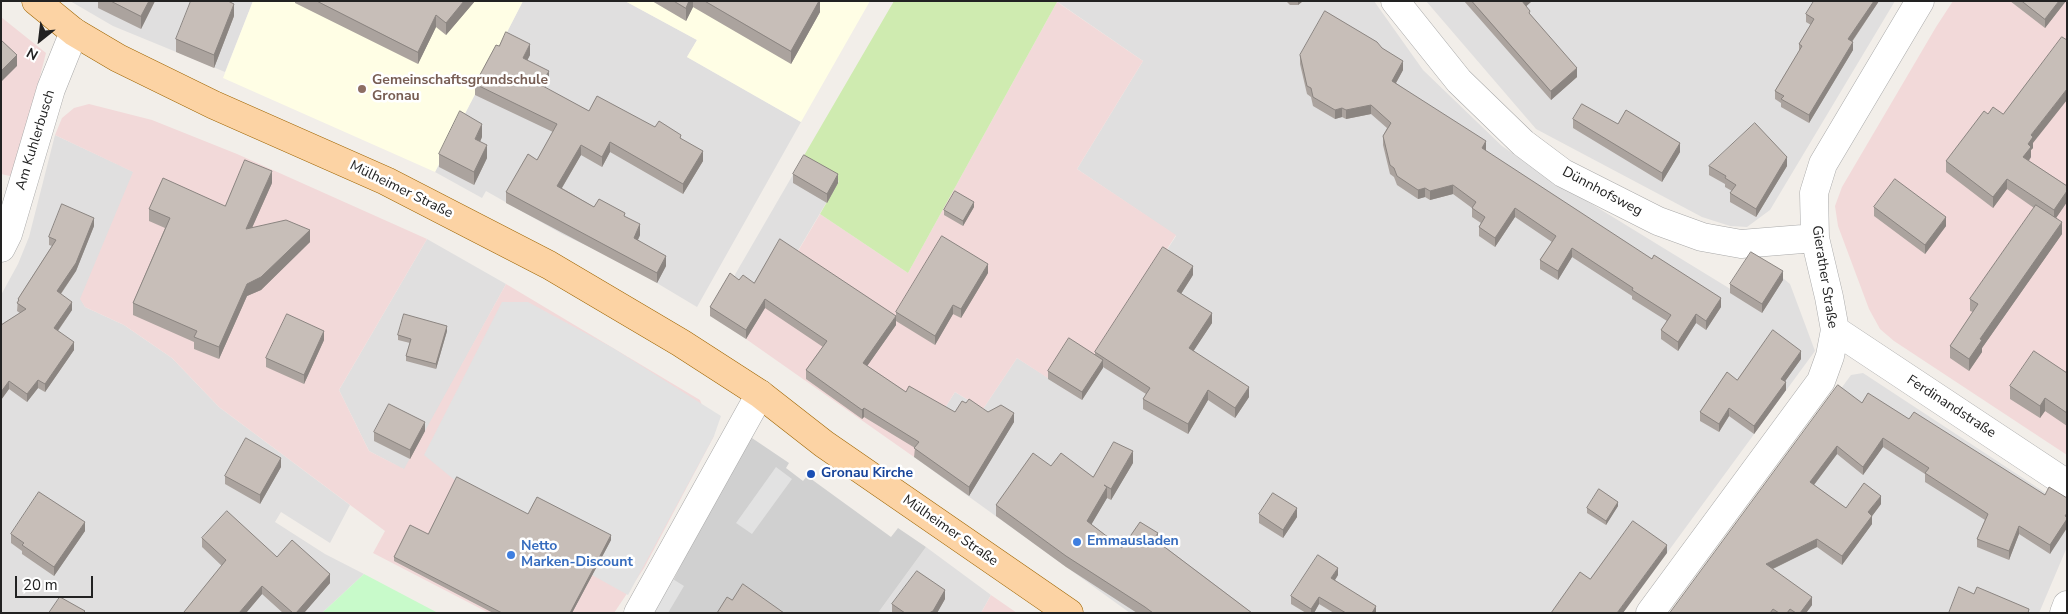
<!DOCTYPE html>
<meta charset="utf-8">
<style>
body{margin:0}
#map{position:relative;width:2068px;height:614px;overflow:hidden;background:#f2eee9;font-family:"Nunito Sans",sans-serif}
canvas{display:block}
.frame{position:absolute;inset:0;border:2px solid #222;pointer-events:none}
.north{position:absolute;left:15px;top:15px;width:50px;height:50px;-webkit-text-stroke:4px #fff;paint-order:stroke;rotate:209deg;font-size:14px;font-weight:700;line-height:20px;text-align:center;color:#222}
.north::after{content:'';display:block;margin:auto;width:18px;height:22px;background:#222;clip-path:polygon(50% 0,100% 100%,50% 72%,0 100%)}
.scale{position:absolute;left:15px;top:576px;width:78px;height:22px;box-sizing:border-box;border:2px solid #222;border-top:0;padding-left:6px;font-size:15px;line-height:18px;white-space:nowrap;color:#222;-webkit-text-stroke:4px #fff;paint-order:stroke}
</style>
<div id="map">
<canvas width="2068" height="614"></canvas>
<div class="frame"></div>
<div class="north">N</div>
<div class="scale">20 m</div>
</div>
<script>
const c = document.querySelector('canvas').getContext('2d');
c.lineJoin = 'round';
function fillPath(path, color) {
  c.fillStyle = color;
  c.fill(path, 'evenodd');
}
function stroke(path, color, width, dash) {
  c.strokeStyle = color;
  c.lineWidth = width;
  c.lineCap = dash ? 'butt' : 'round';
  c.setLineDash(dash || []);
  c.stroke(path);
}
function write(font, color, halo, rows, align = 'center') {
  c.font = font + ' "Nunito Sans",sans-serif';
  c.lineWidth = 5;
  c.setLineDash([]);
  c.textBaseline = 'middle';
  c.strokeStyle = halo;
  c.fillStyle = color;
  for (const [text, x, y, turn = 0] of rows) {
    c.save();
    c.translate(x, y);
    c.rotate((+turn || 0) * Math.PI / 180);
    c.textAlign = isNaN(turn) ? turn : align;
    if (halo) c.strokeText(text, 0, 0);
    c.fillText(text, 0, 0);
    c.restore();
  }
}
const residential = new Path2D(`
 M70 1H253L225 72 113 26Z
 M523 1H625L697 40 687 57 801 122 697 307 625 264 562 234 486 191 482 198 435 172Z
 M1056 1H1374L1423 70 1502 146 1541 173 1732 290 1755 255 1790 284 1815 351 1623 613H1130L914 457 955 392 983 409 1017 358 1074 394 1176 236 1077 169 1143 61Z
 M1426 1H1895L1770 210 1747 227 1730 226 1702 217 1536 129Z
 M55 135 134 172 81 299 85 307 124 325 172 358 219 407 350 505 330 543 281 512 275 522 325 554 364 574 322 613H1V295L18 264 29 237Z
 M802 159 839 181 746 339 711 316Z
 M427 239 506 284 405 470 369 451 339 390Z
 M1863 373 2067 507V547L2039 613H1676L1851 375Z
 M926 547 991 595 981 613H878Z`);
const commercial = new Path2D(`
 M1953 1H2067V455L1894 341 1880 329 1869 309 1838 226 1835 206 1842 187 1936 27Z
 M1057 2 1143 61 1077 169 1176 235 1074 395 1017 358 983 409 955 392 914 457 746 339 820 214 908 273Z
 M1 17 46 53 14 177 1 174Z
 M89 104 152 120 237 154 427 239 339 390 369 451 404 469 506 284 700 400 714 436 644 568 614 613H489L373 553 385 531 219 407 172 358 124 325 85 307 80 299 133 172 55 135 62 118 74 108Z
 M991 595 1017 613H981Z`);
const education = new Path2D(`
 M253 1H523L435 172 223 78Z
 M625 1H870L801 122 687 57 697 40Z`);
const religious = new Path2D(`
 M746 434 789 463 786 468 803 481 807 476 891 537 898 528 926 547 878 613H655L668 591Z`);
const grass = new Path2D(`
 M894 1 1057 2 908 273 820 214 839 181 802 159Z`);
const park = new Path2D(`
 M364 574 438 613H322Z`);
const parking = new Path2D(`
 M502 302H528L613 348 721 416 714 436 628 595 592 575 610 540 528 519 457 482 424 455Z
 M776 467 792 479 752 534 736 523Z
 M668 576 684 586 668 613H646Z`);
const minor = new Path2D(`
 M1395 1 1459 81 1523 143 1563 173 1658 221 1702 237 1741 244 1815 238
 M1 248 8 234 51 89 74 32
 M1835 330 2067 484
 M638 613 760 394
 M1650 613 1821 381 1830 356 1835 330 1829 297 1815 238 1814 193 1823 164 1920 1
 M2064 613 2067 605`);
const major = new Path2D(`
 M36 1 74 32 118 58 214 105 386 181 549 265 681 343 760 394 824 444 1069 613`);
const wall = new Path2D(`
 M98 1H155L141 29 98 8Z
 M295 1H475L446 35 436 27 418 64 295 3Z
 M652 1H820V12L791 64 693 7 686 21Z
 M1286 1H1303L1298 5H1290Z
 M1464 1H1532L1526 6 1530 15 1577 77 1551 100Z
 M1834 1H1879L1852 42 1853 50 1809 123 1781 107V103L1775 99V91L1799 52V44L1811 25 1806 22V14Z
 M2010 1H2066L2045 28Z
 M234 16 214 68 176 52V39Z
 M499 46 530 55 527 60 549 81 545 88 589 111 655 127 681 139 703 161 683 194 610 152 602 167 581 155 562 188 594 207 625 217 640 235 638 240 666 266 657 283 506 203V192L537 160 553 132 475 95V84Z
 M1300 55 1403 70 1396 83 1486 150V151L1721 307 1706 330 1696 323 1678 351 1661 339V330L1667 321 1632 299V296L1572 257 1558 280 1540 269V260L1552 242 1515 217 1495 247 1479 236V227L1481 223 1472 217V208L1453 194 1430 200 1425 197 1418 199 1397 185 1394 177 1390 174 1383 145V136L1387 128 1371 114 1346 119 1342 117 1335 119 1313 106 1311 97 1307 94 1300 64Z
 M1573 119 1618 124 1680 152 1662 182 1573 128Z
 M482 137 480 142 487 158 474 185 439 167V154Z
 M2033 143V148L2031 150V157L2029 161 2067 186V202L2056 218 2062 234 1982 348V352L1969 371 1950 358V346L1973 312 1970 311V299L2034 208 2007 189 1993 208 1946 172V161Z
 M1709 166H1787L1756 217 1730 202V193L1732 191 1725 187V184L1709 175Z
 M793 174 838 183 827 203 793 183Z
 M272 183 252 228 310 242 261 290 247 296 219 359 194 349V342L133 315V303L165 228 149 221V209L225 206Z
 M974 207 963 226 944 215V210Z
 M1874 207 1946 226 1925 254 1874 216Z
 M94 226 76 271 61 294 72 310 58 331 74 350 45 392 38 388 27 402 9 389 1 400V325L20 313 17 311 18 299 52 246 49 245V237Z
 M988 273 961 318 953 314 935 345 896 321V312Z
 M1193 275 1181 294 1212 323 1193 351 1249 397 1235 418 1208 400 1188 434 1143 409V399L1146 394 1103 367 1082 400 1048 379V371L1095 355V352Z
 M739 280 754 283 896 325 867 366 906 392 955 412 966 403 1014 422 969 496 914 457 915 448 864 417 862 419 806 379V370L823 347 765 308 746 339 710 316V307Z
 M1783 280 1762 313 1730 293V284Z
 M447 331 436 369 406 361V356L410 343 398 340V335Z
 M324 340 304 384 266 367V358Z
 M1801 359 1785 381 1786 390 1754 434 1729 416 1719 432 1700 421V412L1737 380Z
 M2067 373V426L2045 411 2040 418 2010 399V386Z
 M1862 403 1909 419 2045 495 2067 498 2050 554 2019 534 2009 560 1977 547V539L1985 520 1925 482V474L1883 447 1863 475 1837 454 1814 485 1846 508 1881 504 1872 516V524L1842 565 1817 547 1773 569 1812 605 1806 613H1670Z
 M425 431 410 459 374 441V432Z
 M1133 463 1111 500 1107 498 1091 524 1122 548 1158 542 1252 613H1137L1066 567 996 516V505L1051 466 1093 477Z
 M281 467 260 504 225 484V476Z
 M1618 506 1606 525 1587 513V508Z
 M528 514 611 540 572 613H493L394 561V557L428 534Z
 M1259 514 1297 517 1283 538 1259 523Z
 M85 531 54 576 22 554V551L11 543V534Z
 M202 538 277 557 330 583 304 613H283L262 594 246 613H184L222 566 202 547Z
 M1338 575 1335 580 1376 613H1334L1319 604 1314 613H1306L1291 604V596Z
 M945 599 937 613H892V604Z`);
const shadedWall = new Path2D(`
 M149 1H155L141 29V16Z
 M464 1H475L446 35V23Z
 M689 1H693V7L686 21V8Z
 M819 1H820V12L791 64V51Z
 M1298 1H1303L1298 5Z
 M1522 1H1532L1522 10Z
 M1874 1H1879L1848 47V39Z
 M2059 1H2066L2045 28V19Z
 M234 4V16L214 68V55Z
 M436 15V27L418 64V52Z
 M1853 42V50L1809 123V115Z
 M530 44V55L523 69V58Z
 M17 55V66L1 82V71Z
 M1403 61V70L1392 90V81Z
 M1577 68V77L1551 100V91Z
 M549 71V81L541 95V85Z
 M2067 89V100L2033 143V148L2031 150V157L2023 168V157L2031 135Z
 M1371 105V114L1346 119V110Z
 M1342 108V117L1335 119V110Z
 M482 124V137L475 152V139Z
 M1486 141V150L1482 157V148Z
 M610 142V152L602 167V157Z
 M1680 143V152L1662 182V173Z
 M487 145V158L474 185V172Z
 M581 145V155L557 196V186Z
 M703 151V161L683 194V184Z
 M1787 157V166L1756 217V209Z
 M272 171V183L246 241V229Z
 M838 174V183L827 203V194Z
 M2007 179V189L1993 208V197Z
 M1453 185V194L1430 200V191Z
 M1425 188V197L1418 199V190Z
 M2067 191V202L2054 221V210Z
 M974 202V207L963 226V221Z
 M1515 208V217L1495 247V238Z
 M1946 217V226L1925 254V245Z
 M94 218V226L76 271 57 299V291Z
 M2062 222V234L1982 348V352L1969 371V359L1980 339Z
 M640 224V235L634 248V238Z
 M310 230V242L261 290 247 296 219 359V347L247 284Z
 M1572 248V257L1558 280V271Z
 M666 256V266L657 283V273Z
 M988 264V273L961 318V309Z
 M1193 266V275L1177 300V291Z
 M1783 271V280L1762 313V304Z
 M1721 298V307L1706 330V321Z
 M765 299V308L746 339V330Z
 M72 302V310L54 336V328Z
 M953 305V314L935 345V336Z
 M1212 313V323L1189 358V348Z
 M1696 314V323L1678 351V342Z
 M896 316V325L863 372V363Z
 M447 326V331L436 369V364Z
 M324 331V340L304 384V375Z
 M74 342V350L45 392V384Z
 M1801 351V359L1781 387V379Z
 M1103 360V368L1082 400V392Z
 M38 380V388L27 402V394Z
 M9 381V389L1 400V392Z
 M1786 382V390L1754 434V426Z
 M1249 387V397L1235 418V408Z
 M1208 390V400L1188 434V424Z
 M2045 398V411L2040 418V406Z
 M864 408V417L862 419V410Z
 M1729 408V416L1719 432V424Z
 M1014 413V422L969 496V487Z
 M425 422V431L410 459V450Z
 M1883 438V447L1863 475V467Z
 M1837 446V454L1810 490V482Z
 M1133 451V463L1111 500V489Z
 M281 458V467L260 504V495Z
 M1107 487V498L1087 532V521Z
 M1881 496V504L1872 516V524L1842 565V556L1868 512Z
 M1618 502V506L1606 525V521Z
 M1297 508V517L1283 538V530Z
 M2067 513V528L2050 554V545Z
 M85 522V531L54 576V567Z
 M2019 526V534L2009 560V551Z
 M1158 533V544L1154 539Z
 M611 535V540L572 613H570Z
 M1817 539V547L1766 572V564Z
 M1667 545V553L1623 613H1617Z
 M1338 568V575L1331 586V578Z
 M330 574V583L304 613H296Z
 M262 586V594L246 613H239Z
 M945 590V599L937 613H929Z
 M1319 597V604L1314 613H1311V609Z
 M1812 597V605L1806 613H1800Z
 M1376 606V613H1372Z`);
const building = new Path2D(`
 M111 1H149L141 16Z
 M191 1H228L234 4 214 55 176 39Z
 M317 1H464L446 23 436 15 418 52Z
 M674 1H689L686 8Z
 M705 1H819L791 51Z
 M1472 1H1522L1530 11 1529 13 1577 68 1551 91Z
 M1814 1H1874L1848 39 1853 42 1809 115 1781 99 1784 96 1775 91 1802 46 1799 44 1814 19 1806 14Z
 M2022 1H2059L2045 19Z
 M1325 11 1377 42 1382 48 1403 61 1392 81 1486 141 1482 148 1652 259 1654 255 1721 298 1706 321 1696 314 1678 342 1661 330 1671 315 1632 290 1633 288 1572 248 1558 271 1540 260 1556 236 1515 208 1495 238 1479 227 1485 217 1472 208 1476 202 1453 185 1430 191 1425 188 1418 190 1397 176 1394 168 1390 165 1383 136 1391 123 1371 105 1346 110 1342 108 1335 110 1313 97 1311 88 1307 86 1300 55Z
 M506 32 530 44 523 58 549 71 541 85 589 111 597 96 655 127 659 121 681 135 680 138 703 151 683 184 610 142 602 157 581 145 557 186 594 207 599 199 625 213 624 216 640 224 634 238 666 256 657 273 506 192 528 154 537 160 557 124 475 84 496 45 499 46Z
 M2062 37 2067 40V89L2031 135 2033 137 2028 144 2031 147 2023 157 2067 186V191L2054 210 2007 179 1993 197 1946 161 1984 111 1988 114 1993 107 2003 114Z
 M1 40 17 55 1 71Z
 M1582 104 1618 124 1626 110 1680 143 1662 173 1573 119Z
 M460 111 482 124 475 139 487 145 474 172 439 154Z
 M1755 123 1787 157 1756 209 1730 193 1736 185 1725 178 1726 176 1709 166Z
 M804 155 838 174 827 194 793 174Z
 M245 160 272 171 246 229 286 220 310 230 261 277 247 284 219 347 194 337 197 331 133 303 170 218 149 209 163 178 225 206Z
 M1895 179 1946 217 1925 245 1874 207Z
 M955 191 974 202 963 221 944 210Z
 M62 204 94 218 76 263 57 291 72 302 54 328 74 342 45 384 38 380 27 394 9 381 1 392V325L26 309 17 303 19 300 18 299 56 240 49 237Z
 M2036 205 2062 222 1980 339 1982 340 1969 359 1950 346 1978 304 1970 299Z
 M942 236 988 264 961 309 953 305 935 336 896 312Z
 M780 239 896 316 863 363 906 392 909 386 955 412 962 401 966 403 969 399 988 412 1001 405 1014 413 969 487 914 448 919 442 864 408 862 410 806 370 827 341 765 299 746 330 710 307 730 273 739 280 743 275 754 283Z
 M1163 247 1193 266 1177 291 1212 313 1189 348 1249 387 1235 408 1208 390 1188 424 1143 399 1150 388 1095 352Z
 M1751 252 1783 271 1762 304 1730 284Z
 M287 314 324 331 304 375 266 358Z
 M404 314 447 326 436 364 406 356 411 339 398 335Z
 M1773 330 1801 351 1781 379 1786 382 1754 426 1729 408 1719 424 1700 412 1727 372 1737 380Z
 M1069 338 1103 360 1082 392 1048 371Z
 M2034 351 2067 373V413L2045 398 2040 406 2010 386Z
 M1838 385 1862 403 1868 393 1909 419 1914 412 2045 495 2049 487 2067 498V513L2065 516 2067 517V519L2050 545 2019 526 2009 551 1977 539 1988 514 1925 473 1929 468 1883 438 1863 467 1837 446 1810 482 1846 508 1864 483 1881 496 1868 512 1872 516 1842 556 1817 539 1766 564 1812 597 1800 613H1796L1790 609 1787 613H1779L1773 609 1770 613H1670Z
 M389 404 425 422 410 450 374 432Z
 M246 438 281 458 260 495 225 476Z
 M1114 442 1133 451 1111 489 1104 485 1107 487 1087 521 1122 548 1140 522 1158 533 1154 539 1252 613H1153L1145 607 1066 556 996 505 1033 453 1051 466 1061 453 1093 477Z
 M457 477 528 514 537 497 611 535 570 613H502L394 557 410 525 428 534Z
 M1599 489 1618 502 1606 521 1587 508Z
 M39 492 85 522 54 567 22 545 24 543 11 534Z
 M1273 493 1297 508 1283 530 1259 514Z
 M227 511 277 557 292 540 330 574 296 613H293L262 586 239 613H184V612L226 560 202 538Z
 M1633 521 1667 545 1617 613H1551L1580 572 1590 579Z
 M1318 555 1338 568 1331 578 1376 606 1372 613H1346L1319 597 1311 609 1291 596Z
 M917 571 945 590 933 611 929 613H905L892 604Z
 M743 584 784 613H717L727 597 732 600Z
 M1959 587 1974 594 1977 587 2029 609 2028 613H1949Z
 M60 597 85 611 83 613H49Z`);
const markers = [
 [362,89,5,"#8d6e63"],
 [811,474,5,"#1a4fb4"],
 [1077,542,5,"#3f7fe0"],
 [511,555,5,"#3f7fe0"]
];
const educationNames = [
 ["Gemeinschaftsgrundschule",372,81],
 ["Gronau",372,97]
];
const streetNames = [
 ["Am Kuhlerbusch",36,140,-73],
 ["Mülheimer Straße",401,190,26],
 ["Dünnhofsweg",1602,192,28],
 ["Gierather Straße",1824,277,81],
 ["Ferdinandstraße",1951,407,33],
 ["Mülheimer Straße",950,531,35]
];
const transitNames = [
 ["Gronau Kirche",821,474]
];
const shopNames = [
 ["Emmausladen",1087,542],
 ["Netto",521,547],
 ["Marken-Discount",521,563]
];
fillPath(residential, '#e0dfdf');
fillPath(commercial, '#f2d9d9');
fillPath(education, '#fffee5');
fillPath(religious, '#d0d0d0');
fillPath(grass, '#cfebb0');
fillPath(park, '#c8faca');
fillPath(parking, '#e2e2e2');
stroke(minor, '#a9a9a9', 29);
stroke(major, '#9f6500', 29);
stroke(minor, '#fff', 28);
stroke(major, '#fcd3a4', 28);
fillPath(wall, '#aba39e');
fillPath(shadedWall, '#8b8581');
fillPath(building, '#c7beb8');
stroke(building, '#8b8581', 1);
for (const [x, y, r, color] of markers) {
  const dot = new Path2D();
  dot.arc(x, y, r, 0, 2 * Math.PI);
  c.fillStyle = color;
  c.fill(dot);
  stroke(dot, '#fff', 2);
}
write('bold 14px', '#785e54', '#fff', educationNames, 'left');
write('14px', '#222', '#fff', streetNames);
write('bold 14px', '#164399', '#fff', transitNames, 'left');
write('bold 14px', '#366cbe', '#fff', shopNames, 'left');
</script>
